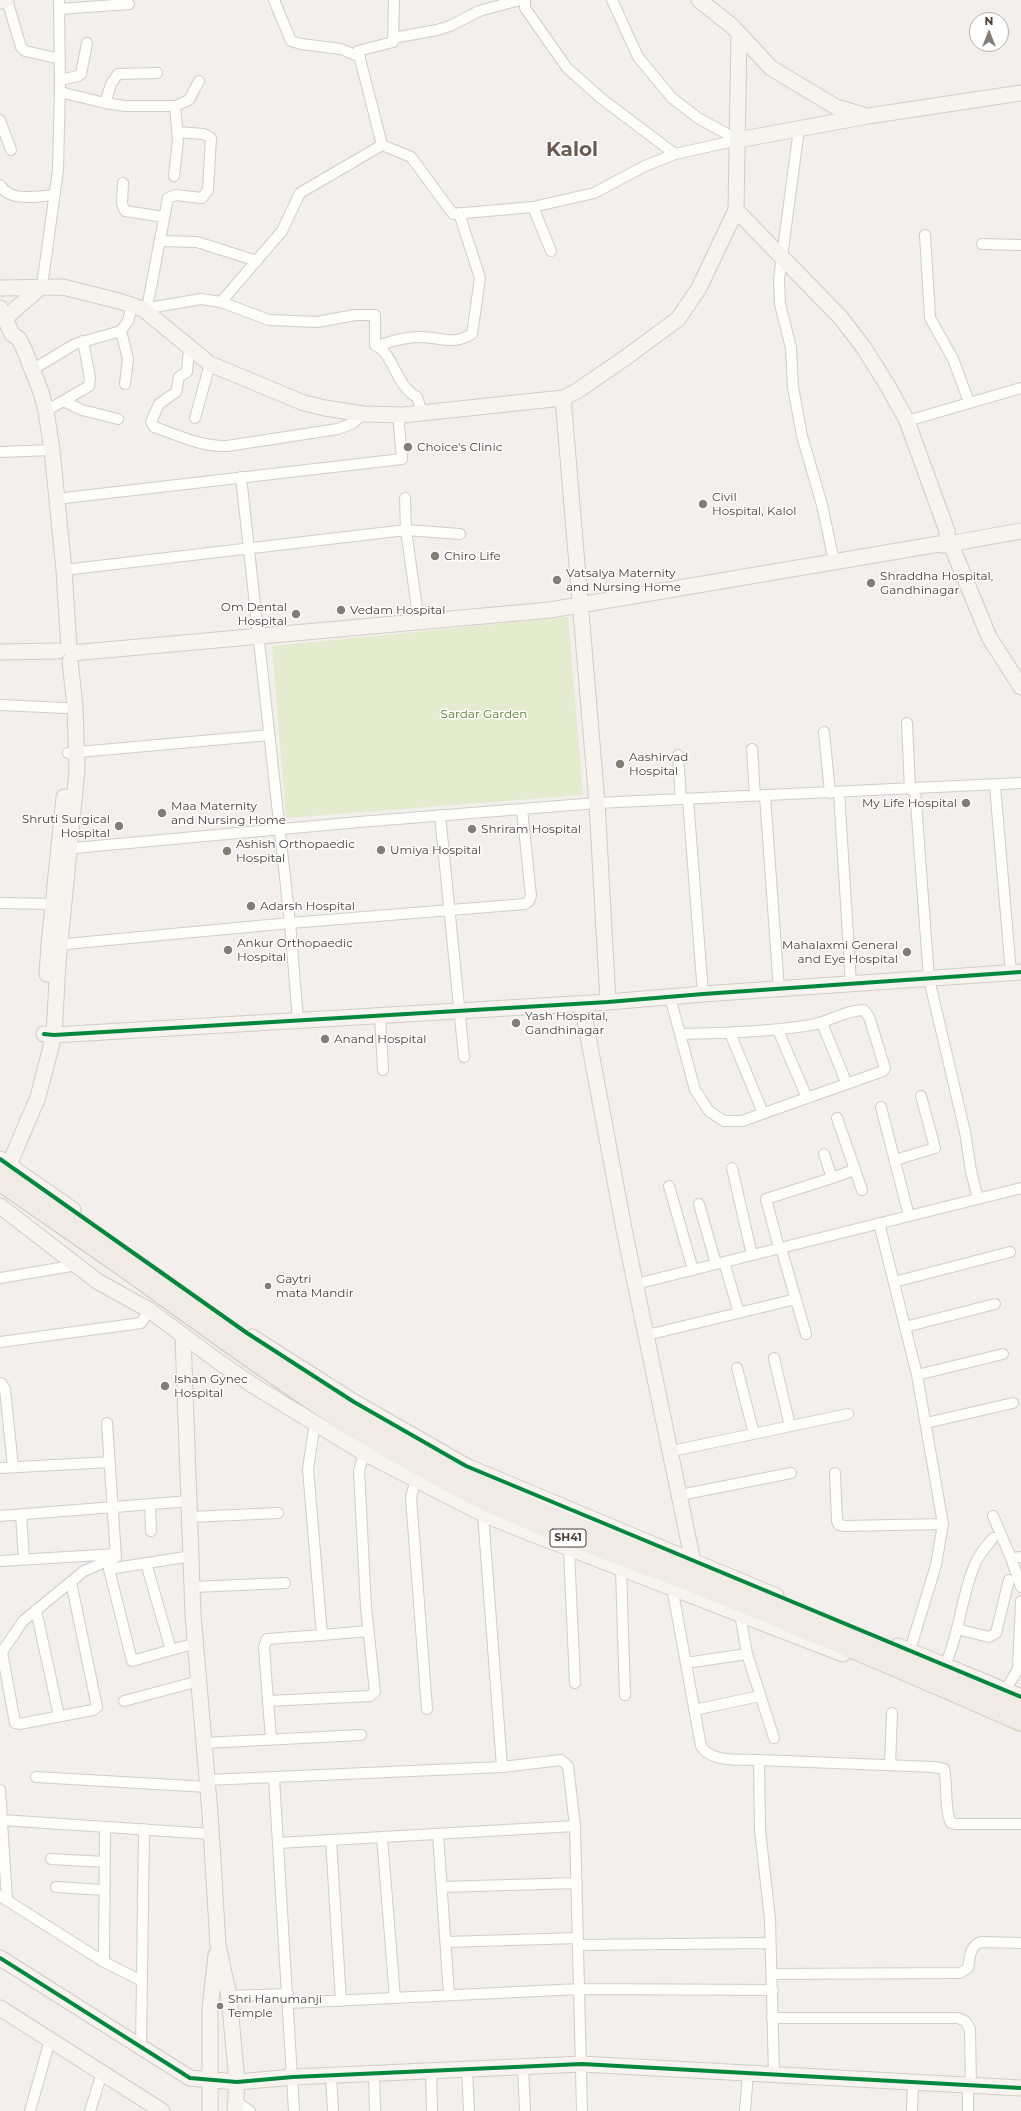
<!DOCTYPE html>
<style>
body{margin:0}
#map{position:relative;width:1021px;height:2111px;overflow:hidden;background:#f2efec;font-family:Montserrat,sans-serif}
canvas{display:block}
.north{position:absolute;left:969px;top:12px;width:40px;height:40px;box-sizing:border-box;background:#fff;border:1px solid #b6b2af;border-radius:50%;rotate:0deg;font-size:11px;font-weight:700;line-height:16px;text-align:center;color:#483e38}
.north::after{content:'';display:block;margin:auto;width:14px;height:18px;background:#847c77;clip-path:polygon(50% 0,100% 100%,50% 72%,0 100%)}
</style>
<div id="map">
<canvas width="1021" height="2111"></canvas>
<div class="north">N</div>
</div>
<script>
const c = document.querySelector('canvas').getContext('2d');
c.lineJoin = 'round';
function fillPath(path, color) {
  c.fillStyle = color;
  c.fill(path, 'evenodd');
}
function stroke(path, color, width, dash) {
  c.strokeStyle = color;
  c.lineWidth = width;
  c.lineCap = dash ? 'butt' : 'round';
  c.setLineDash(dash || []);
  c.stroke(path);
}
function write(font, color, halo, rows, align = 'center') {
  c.font = font + ' Montserrat,sans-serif';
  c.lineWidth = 3;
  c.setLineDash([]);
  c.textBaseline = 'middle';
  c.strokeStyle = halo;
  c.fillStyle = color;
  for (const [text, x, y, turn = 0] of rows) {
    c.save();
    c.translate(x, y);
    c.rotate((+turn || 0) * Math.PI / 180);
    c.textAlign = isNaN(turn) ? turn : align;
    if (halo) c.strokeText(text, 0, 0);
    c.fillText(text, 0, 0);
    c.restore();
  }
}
const green = new Path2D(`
 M568 617 583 795 286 818 272 646Z`);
const street = new Path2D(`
 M7 0 21 47 25 51 60 59
 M274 0 291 41 301 44 341 49 360 57
 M525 0V8L567 68 602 99 675 154
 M612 0 638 57 672 98 698 118 738 140
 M59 9 129 4
 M393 38 437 30 450 26 479 11 520 0
 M60 80 78 76 81 74 87 43
 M60 92 105 103 125 106H175L189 100 199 81
 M105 103 111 84 118 74 157 73
 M0 120 11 150
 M799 129 779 279 780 304 791 348 793 387 802 436 822 505 834 561
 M382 145 358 51 393 42 394 0
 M174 176 178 141 175 106
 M123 183 122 204 125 211 164 217
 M0 185C11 203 37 196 55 195
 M533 207 594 193 645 166 675 154 738 140
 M925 235 930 318 953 359 969 402
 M160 241 197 242 257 261
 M982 244 1021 245
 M42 286 58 170 60 86 59 0
 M221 302 282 231 300 193 382 145 411 157 453 214 533 207 551 251
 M147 308 168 198 176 195 202 198 208 190 211 138 204 134 178 132
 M143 309 201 299 221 302 269 320 317 322 355 315H375V345C393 352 396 387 417 397L422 412
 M121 331 128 359 125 384
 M378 346C391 341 406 337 420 337 442 337 451 346 472 334L480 278 459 213
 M189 349 187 372 179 377 176 392 159 404 151 422 154 427C178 435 201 447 227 446L338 429 353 423 363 414
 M32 370 75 344 121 331 128 321 132 305
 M63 401 82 410 118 419
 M46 411 89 386 90 378 83 341
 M195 418 210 364
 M907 421 1021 388
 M0 452 52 450
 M241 477 290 923 298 1021
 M405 498 406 530 419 623
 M56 499 402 459 398 414
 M64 570 406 530 460 534
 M0 705 65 708
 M907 723 910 789
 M824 732 830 793
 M752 749 755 796
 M68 753 269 735
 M678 755 681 799
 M995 786 1011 973
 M915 789 929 979 965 1132 971 1171 978 1199
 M839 792 851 984
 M765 796 779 990
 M688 799 703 994
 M440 815 464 1057
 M63 849 359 822 597 803 1021 783
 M0 903 54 904
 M55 945 290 923 525 904 529 901 531 896 522 809
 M670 997 695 1090 709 1111 724 1121H742L883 1071 885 1068 869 1017 864 1010C845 1010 829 1022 811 1025 768 1032 724 1033 680 1034
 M380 1016 383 1070
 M822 1023 846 1082
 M778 1030 807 1098
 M730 1033 763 1113
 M881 1107 909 1216
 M837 1118 862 1190
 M895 1160 935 1148 921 1096
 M732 1168 752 1255
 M832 1178 854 1170
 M669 1186 693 1270
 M699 1204 716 1264
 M879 1223 917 1375 943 1524 936 1565 910 1650
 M779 1248 766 1199 832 1178 824 1154
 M781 1248 806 1334
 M724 1262 739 1313
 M0 1278 77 1265
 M894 1282 1010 1252
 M636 1284 1021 1188
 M905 1327 995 1304
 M647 1335 796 1299
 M0 1342 141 1323 149 1310
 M774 1358 790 1426
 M737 1368 754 1434
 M917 1375 1003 1354
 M0 1383 2 1384 5 1389 13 1467
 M315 1423 308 1469 322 1635 267 1639 264 1647 268 1701 370 1696 375 1692 366 1607 359 1471 364 1453
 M926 1423 1013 1403
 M672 1451 848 1414
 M0 1468 110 1462
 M835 1473 837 1521 839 1525 845 1526 943 1524
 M416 1479 411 1497 427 1709
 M680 1495 791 1473
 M150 1504 151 1531
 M21 1514 24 1559
 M483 1514 502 1767
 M0 1516 190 1501
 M993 1516 1011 1558 1021 1557
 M191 1517 278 1513
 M569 1550 575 1683
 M192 1556 109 1569 132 1661 196 1643
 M1011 1558 1021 1587
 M0 1561 116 1554
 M146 1563 171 1650
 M621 1569 625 1695
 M193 1587 285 1583
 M672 1587 701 1746C711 1763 741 1759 759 1760L760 1830 770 1919 774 2074
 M36 1610 59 1716
 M740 1614 747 1654 774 1738
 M957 1629 989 1637 996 1633 1009 1580
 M322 1635 368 1631
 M2 1652 15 1723 19 1724 93 1710 97 1707 71 1582
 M0 1655 23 1621 84 1571 116 1557 107 1423
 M686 1663 747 1654
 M945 1665C960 1633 961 1596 975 1564 979 1554 986 1547 993 1538
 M1005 1691 1018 1669 1021 1601
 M124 1701 199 1681
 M268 1701 271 1739
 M694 1710 760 1696
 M204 1743 361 1735
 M759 1760 934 1767 944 1769C948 1785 944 1809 951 1823L956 1824H1021
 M890 1765 892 1713
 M36 1777 208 1787
 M274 1778 294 2111
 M207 1780 502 1767 561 1760 568 1766 575 1826 582 2111
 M0 1790 7 1900
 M2 1820 211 1834
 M105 1827 104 1962 142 1981
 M438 1834 449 1995
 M382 1837 395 1998
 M331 1840 341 2001
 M278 1843 575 1826
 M51 1859 105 1862
 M56 1887 104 1890
 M442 1887 577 1883
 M0 1896 104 1962
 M446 1942 578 1938
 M579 1945 769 1943
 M772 1974 960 1973 968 1968C970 1958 969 1946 981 1942L1021 1943
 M229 1996 288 1994
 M288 2003 580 1989 773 1990
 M772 2018H958L965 2021 970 2029 971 2086
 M141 2048 144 1829
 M523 2067 525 2111
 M467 2069 469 2111
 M431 2071 432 2111
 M374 2073 375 2111
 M331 2075 333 2111
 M237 2102 250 2111
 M30 2111 50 2040
 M90 2111 102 2073
 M745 2111 748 2073
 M912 2111 913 2082
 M968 2111V2085`);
const secondary = new Path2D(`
 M699 0 732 26 771 68 836 107 863 115
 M0 1 6 0
 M739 34 736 210 841 318 864 348 889 388 907 421 947 531V535L989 637 1021 687
 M738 140 868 116 1021 93
 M0 288 63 287 119 301 143 309 210 364 304 403 325 408 363 414 403 415 563 398
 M0 308 12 334 19 339 24 349 41 392 46 411 52 450 64 570 69 648
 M4 319 42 286
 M0 652 58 651
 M72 653 550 610 939 544 943 545 1021 531
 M47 974 49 945 64 797
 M608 1002 597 803 563 398 577 391 625 358 678 319 699 288 736 210
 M582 1004 624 1229 693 1562
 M44 1034 54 1035 608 1002 703 994 1021 972
 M0 1159 73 1210
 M9 1165 38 1097 54 1035 58 963 77 770 75 707 70 661
 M0 1206 97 1281 149 1310 219 1362 254 1386 364 1453 483 1514 517 1528 843 1654
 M183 1336 193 1615 210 1813 218 1945 229 1996 237 2082 235 2111
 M252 1337 354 1402 466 1466 776 1596
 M898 1646 1021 1697
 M0 1958 190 2078 237 2082 293 2077 582 2064 1021 2088
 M0 2008 162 2111
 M210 2111V2009L216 1955`);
const primary = new Path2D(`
 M0 1169 118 1251
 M0 1183 111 1260
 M155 1276 242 1339 350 1412 460 1474 549 1514 871 1642 1021 1708
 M149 1287C251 1361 354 1436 467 1493 541 1531 621 1556 699 1587 807 1630 914 1676 1021 1723`);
const primaryBridge = new Path2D(`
 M118 1251 155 1276
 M111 1260 149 1287`);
const cycleway = new Path2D(`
 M44 1034 54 1035 608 1002 703 994 1021 972
 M0 1159 247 1333 354 1402 466 1466 1021 1697
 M0 1958 190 2078 237 2082 293 2077 582 2064 1021 2088`);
const markers = [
 [408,447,5,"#847c77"],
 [703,504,5,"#847c77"],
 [435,556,5,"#847c77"],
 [557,580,5,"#847c77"],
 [871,583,5,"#847c77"],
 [341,610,5,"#847c77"],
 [296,614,5,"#847c77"],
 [620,764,5,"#847c77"],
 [966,803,5,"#847c77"],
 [162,813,5,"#847c77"],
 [119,826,5,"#847c77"],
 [472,829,5,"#847c77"],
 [381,850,5,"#847c77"],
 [227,851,5,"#847c77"],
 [251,906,5,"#847c77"],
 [228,950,5,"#847c77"],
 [907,952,5,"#847c77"],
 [516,1023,5,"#847c77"],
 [325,1039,5,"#847c77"],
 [268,1286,4,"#847c77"],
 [165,1386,5,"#847c77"],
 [220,2006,4,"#847c77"]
];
const shields = [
 [568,1538,36]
];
const shieldNames = [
 ["SH41",568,1538]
];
const poiNames = [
 ["Choice's Clinic",417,447],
 ["Civil",712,497],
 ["Hospital, Kalol",712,511],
 ["Chiro Life",444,556],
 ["Vatsalya Maternity",566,573],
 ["and Nursing Home",566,587],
 ["Shraddha Hospital,",880,576],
 ["Gandhinagar",880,590],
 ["Om Dental",287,607,"right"],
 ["Hospital",287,621,"right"],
 ["Vedam Hospital",350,610],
 ["Aashirvad",629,757],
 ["Hospital",629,771],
 ["My Life Hospital",957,803,"right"],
 ["Maa Maternity",171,806],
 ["and Nursing Home",171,820],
 ["Shruti Surgical",110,819,"right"],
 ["Hospital",110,833,"right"],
 ["Shriram Hospital",481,829],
 ["Ashish Orthopaedic",236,844],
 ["Hospital",236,858],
 ["Umiya Hospital",390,850],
 ["Adarsh Hospital",260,906],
 ["Ankur Orthopaedic",237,943],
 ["Hospital",237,957],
 ["Mahalaxmi General",898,945,"right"],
 ["and Eye Hospital",898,959,"right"],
 ["Yash Hospital,",525,1016],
 ["Gandhinagar",525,1030],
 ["Anand Hospital",334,1039],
 ["Gaytri",276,1279],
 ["mata Mandir",276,1293],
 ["Ishan Gynec",174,1379],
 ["Hospital",174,1393],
 ["Shri Hanumanji",228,1999],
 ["Temple",228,2013]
];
const parkNames = [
 ["Sardar Garden",484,714]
];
const townNames = [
 ["Kalol",572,150]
];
fillPath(green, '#e5ebce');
stroke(street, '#d0cdca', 12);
stroke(secondary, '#d2ccc5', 17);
stroke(primary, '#d4c7ba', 18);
stroke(street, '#fdfdfc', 10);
stroke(secondary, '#f7f4f0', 15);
stroke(primary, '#f1ebe5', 16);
stroke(primaryBridge, '#d4c7ba', 18, []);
stroke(primaryBridge, '#f1ebe5', 16);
stroke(cycleway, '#00873e', 4);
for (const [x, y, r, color] of markers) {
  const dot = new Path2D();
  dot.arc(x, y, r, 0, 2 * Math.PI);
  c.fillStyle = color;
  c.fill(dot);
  stroke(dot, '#fff', 1.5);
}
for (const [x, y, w] of shields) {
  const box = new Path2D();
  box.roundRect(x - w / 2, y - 9, w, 18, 3);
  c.fillStyle = '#fff';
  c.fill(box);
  stroke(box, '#483e38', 1);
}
write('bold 11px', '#483e38', null, shieldNames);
write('12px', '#483e38', '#fff', poiNames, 'left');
write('12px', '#5a792d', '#fff', parkNames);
write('bold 20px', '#6b5a50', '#fff', townNames);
</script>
